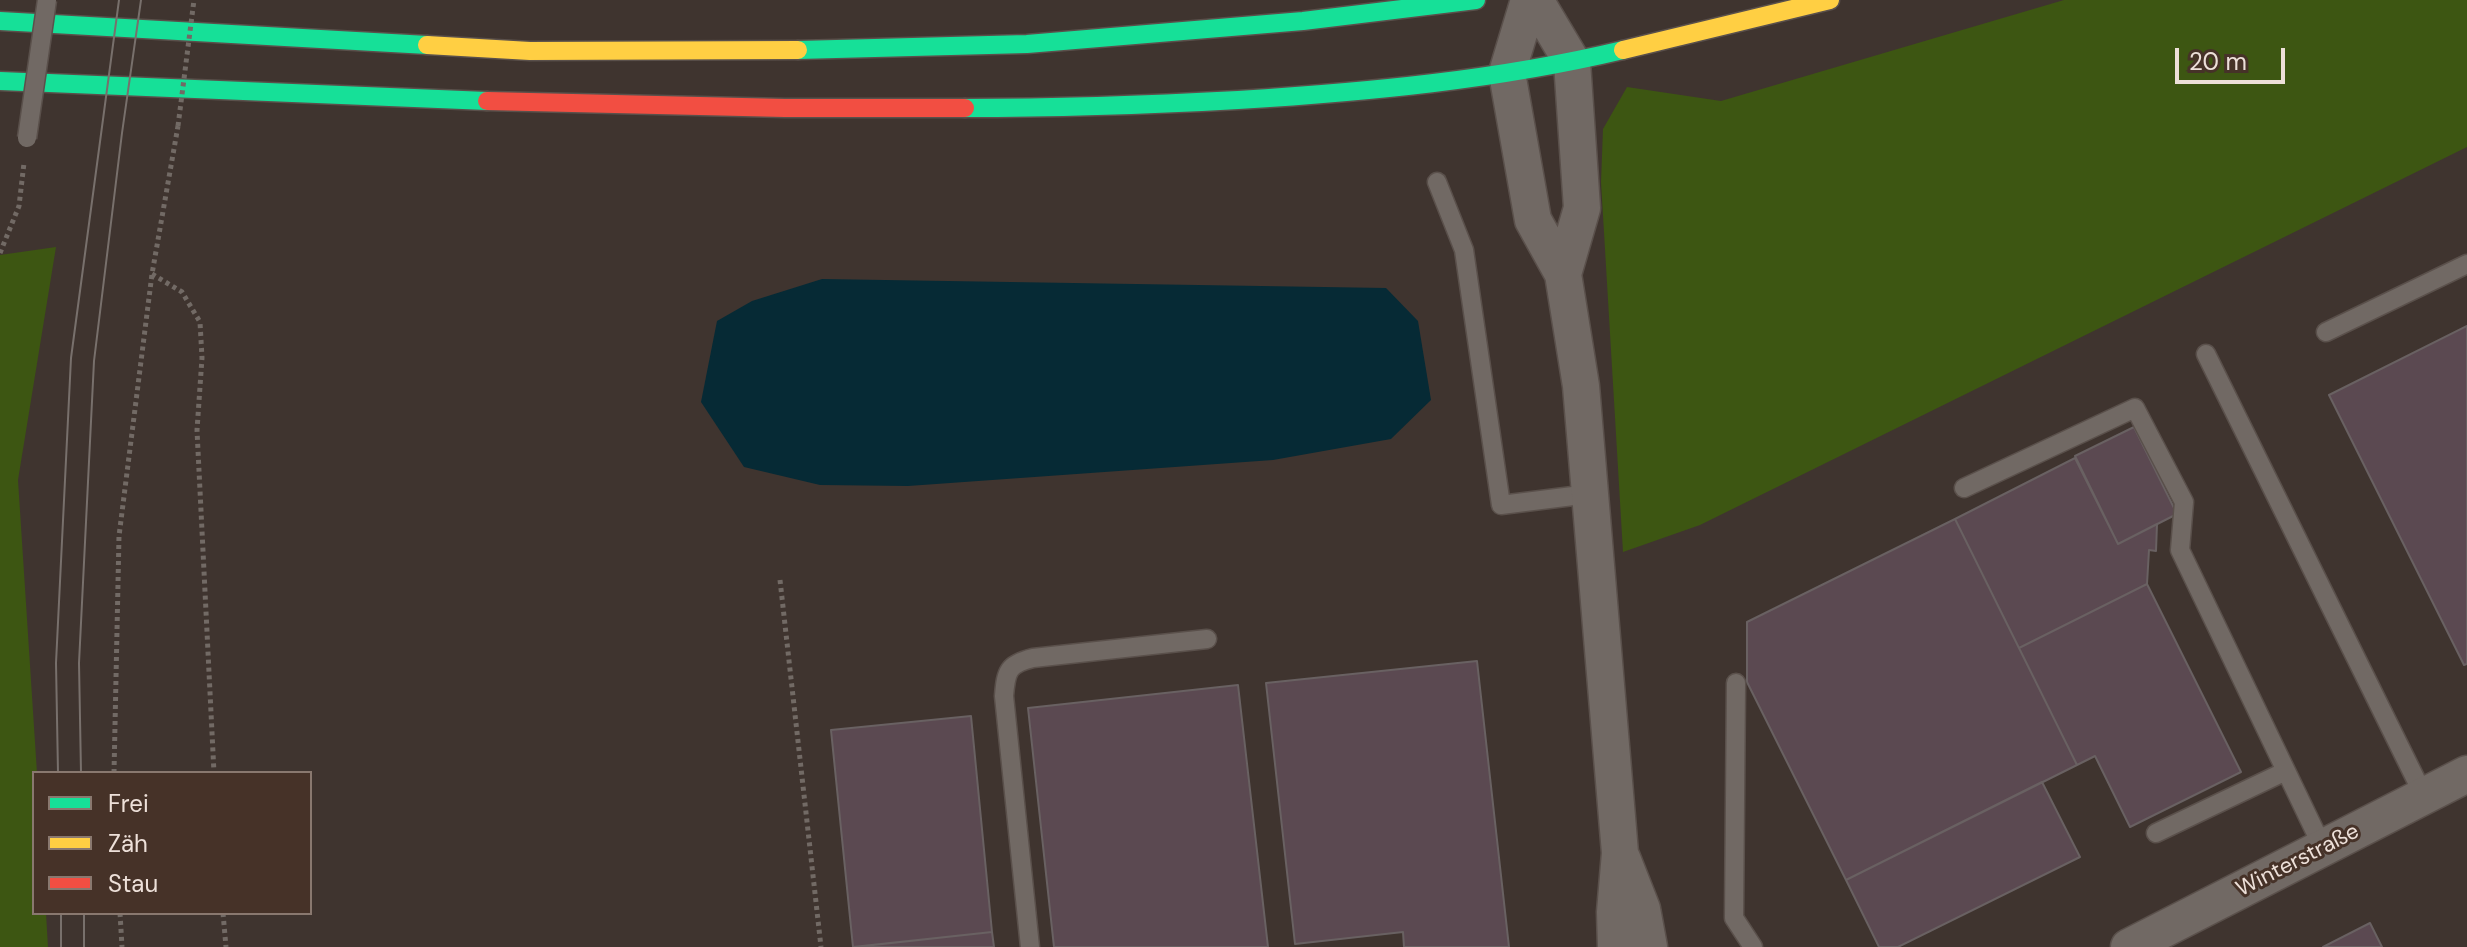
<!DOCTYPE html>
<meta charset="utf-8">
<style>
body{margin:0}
#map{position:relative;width:2467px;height:947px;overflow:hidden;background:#3f342f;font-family:"DM Sans",sans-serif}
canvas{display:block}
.legend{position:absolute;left:32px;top:771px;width:280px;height:144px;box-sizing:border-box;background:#463228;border:2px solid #89786f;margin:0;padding:10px 14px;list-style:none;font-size:24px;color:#ede0d9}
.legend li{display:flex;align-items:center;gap:16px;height:40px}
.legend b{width:40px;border:2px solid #89786f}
.scale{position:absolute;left:2175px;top:48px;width:110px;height:36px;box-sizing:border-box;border:4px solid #ede0d9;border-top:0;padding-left:10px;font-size:24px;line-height:28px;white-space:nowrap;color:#ede0d9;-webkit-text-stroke:6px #463228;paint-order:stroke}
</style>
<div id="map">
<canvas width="2467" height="947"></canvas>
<ul class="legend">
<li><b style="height:10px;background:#16e098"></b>Frei</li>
<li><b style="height:10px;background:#ffcf43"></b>Zäh</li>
<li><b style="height:10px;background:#f24e42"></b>Stau</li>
</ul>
<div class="scale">20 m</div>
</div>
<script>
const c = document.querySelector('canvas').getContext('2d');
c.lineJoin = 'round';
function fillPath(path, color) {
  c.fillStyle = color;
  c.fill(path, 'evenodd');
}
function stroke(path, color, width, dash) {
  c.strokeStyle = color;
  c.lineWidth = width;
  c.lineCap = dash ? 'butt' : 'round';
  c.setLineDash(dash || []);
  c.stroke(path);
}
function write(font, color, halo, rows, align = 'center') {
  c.font = font + ' "DM Sans",sans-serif';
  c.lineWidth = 6;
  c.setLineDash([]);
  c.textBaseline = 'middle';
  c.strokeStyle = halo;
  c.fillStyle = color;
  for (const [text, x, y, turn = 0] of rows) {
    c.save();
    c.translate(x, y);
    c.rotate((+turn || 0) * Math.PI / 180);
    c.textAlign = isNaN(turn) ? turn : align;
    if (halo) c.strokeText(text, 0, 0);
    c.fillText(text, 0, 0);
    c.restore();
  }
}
const green = new Path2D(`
 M2064 0H2467V147L1700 525 1623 552 1601 182 1603 129 1627 87 1721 101Z
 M56 247 18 480 37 773H34V913H46L48 947H0V255Z`);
const water = new Path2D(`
 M822 279 1386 288 1418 321 1431 400 1391 439 1273 460 908 486 820 485 744 467 701 402 717 321 752 301Z`);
const building = new Path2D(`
 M2467 326V664L2464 665 2329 395Z
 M2134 427 2177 514 2118 544 2075 456Z
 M2075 458 2118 544 2157 524 2156 551 2149 550 2147 584 2019 648 1955 519Z
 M1955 519 2077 765 1846 880 1747 682V622Z
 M2147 584 2241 772 2130 827 2095 756 2077 765 2019 648Z
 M1477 661 1509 947H1404L1403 932 1295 944 1266 683Z
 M1238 685 1268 947H1054L1028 708Z
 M971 716 992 932 853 947 831 730Z
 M2042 782 2080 857 1898 947H1879L1846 880Z
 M2370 923 2382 947H2323Z
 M992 932 994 947H855Z`);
const path = new Path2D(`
 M0 253 19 206 24 163
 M152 274 182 292 200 322 202 358 197 430 214 773
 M780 580 821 947
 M114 773 119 536 152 274 178 126
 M120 913 122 947
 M223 913 226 947`);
const lane = new Path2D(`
 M1437 182 1464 250 1501 505 1589 494
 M2326 332 2467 264
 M2206 354 2424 796
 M1964 488 2135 408 2184 502 2180 550 2323 848
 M1736 683 1734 918 1753 947
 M2156 833 2286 771
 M1030 947 1004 696C1006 671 1008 664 1033 658L1207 639`);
const street = new Path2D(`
 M1529 0 1507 73 1533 220 1563 274 1581 386 1620 853 1615 912 1616 947
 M1535 0 1572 62 1582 208 1563 274
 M1622 858 1642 909 1649 947
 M2129 947 2467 774`);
const fast = new Path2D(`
 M0 21 427 45
 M798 50 1027 44 1303 21 1476 0
 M0 81 487 101
 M965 108C1056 108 1147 105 1238 100 1367 92 1497 80 1623 50`);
const slow = new Path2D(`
 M427 45 530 51 798 50
 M1623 50 1830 0`);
const jam = new Path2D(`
 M487 101 785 108H965`);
const tram = new Path2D(`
 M58 773 56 663 71 358 119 0
 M81 773 79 663 94 361 122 133 141 0
 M61 913V947
 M84 913V947`);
const pathBridge = new Path2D(`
 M178 126 194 0`);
const laneBridge = new Path2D(`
 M27 138 47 0`);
const streetNames = [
 ["Winterstraße",2298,861,-27]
];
fillPath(green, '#3d5612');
fillPath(water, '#062a35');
fillPath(building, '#5b4951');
stroke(building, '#696162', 2);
stroke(lane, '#5a504b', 21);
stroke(street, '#5a504b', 39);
stroke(fast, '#5a504b', 21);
stroke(slow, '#5a504b', 21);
stroke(jam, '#5a504b', 21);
stroke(path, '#726a65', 5, [4, 4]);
stroke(lane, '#716964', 18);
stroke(street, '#716964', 36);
stroke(fast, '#16e098', 18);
stroke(slow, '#ffcf43', 18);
stroke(jam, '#f24e42', 18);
stroke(tram, '#78706c', 2);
stroke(laneBridge, '#5a504b', 21, []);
stroke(pathBridge, '#726a65', 5, [4, 4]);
stroke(laneBridge, '#716964', 18);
write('22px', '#ede0d9', '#463228', streetNames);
</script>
